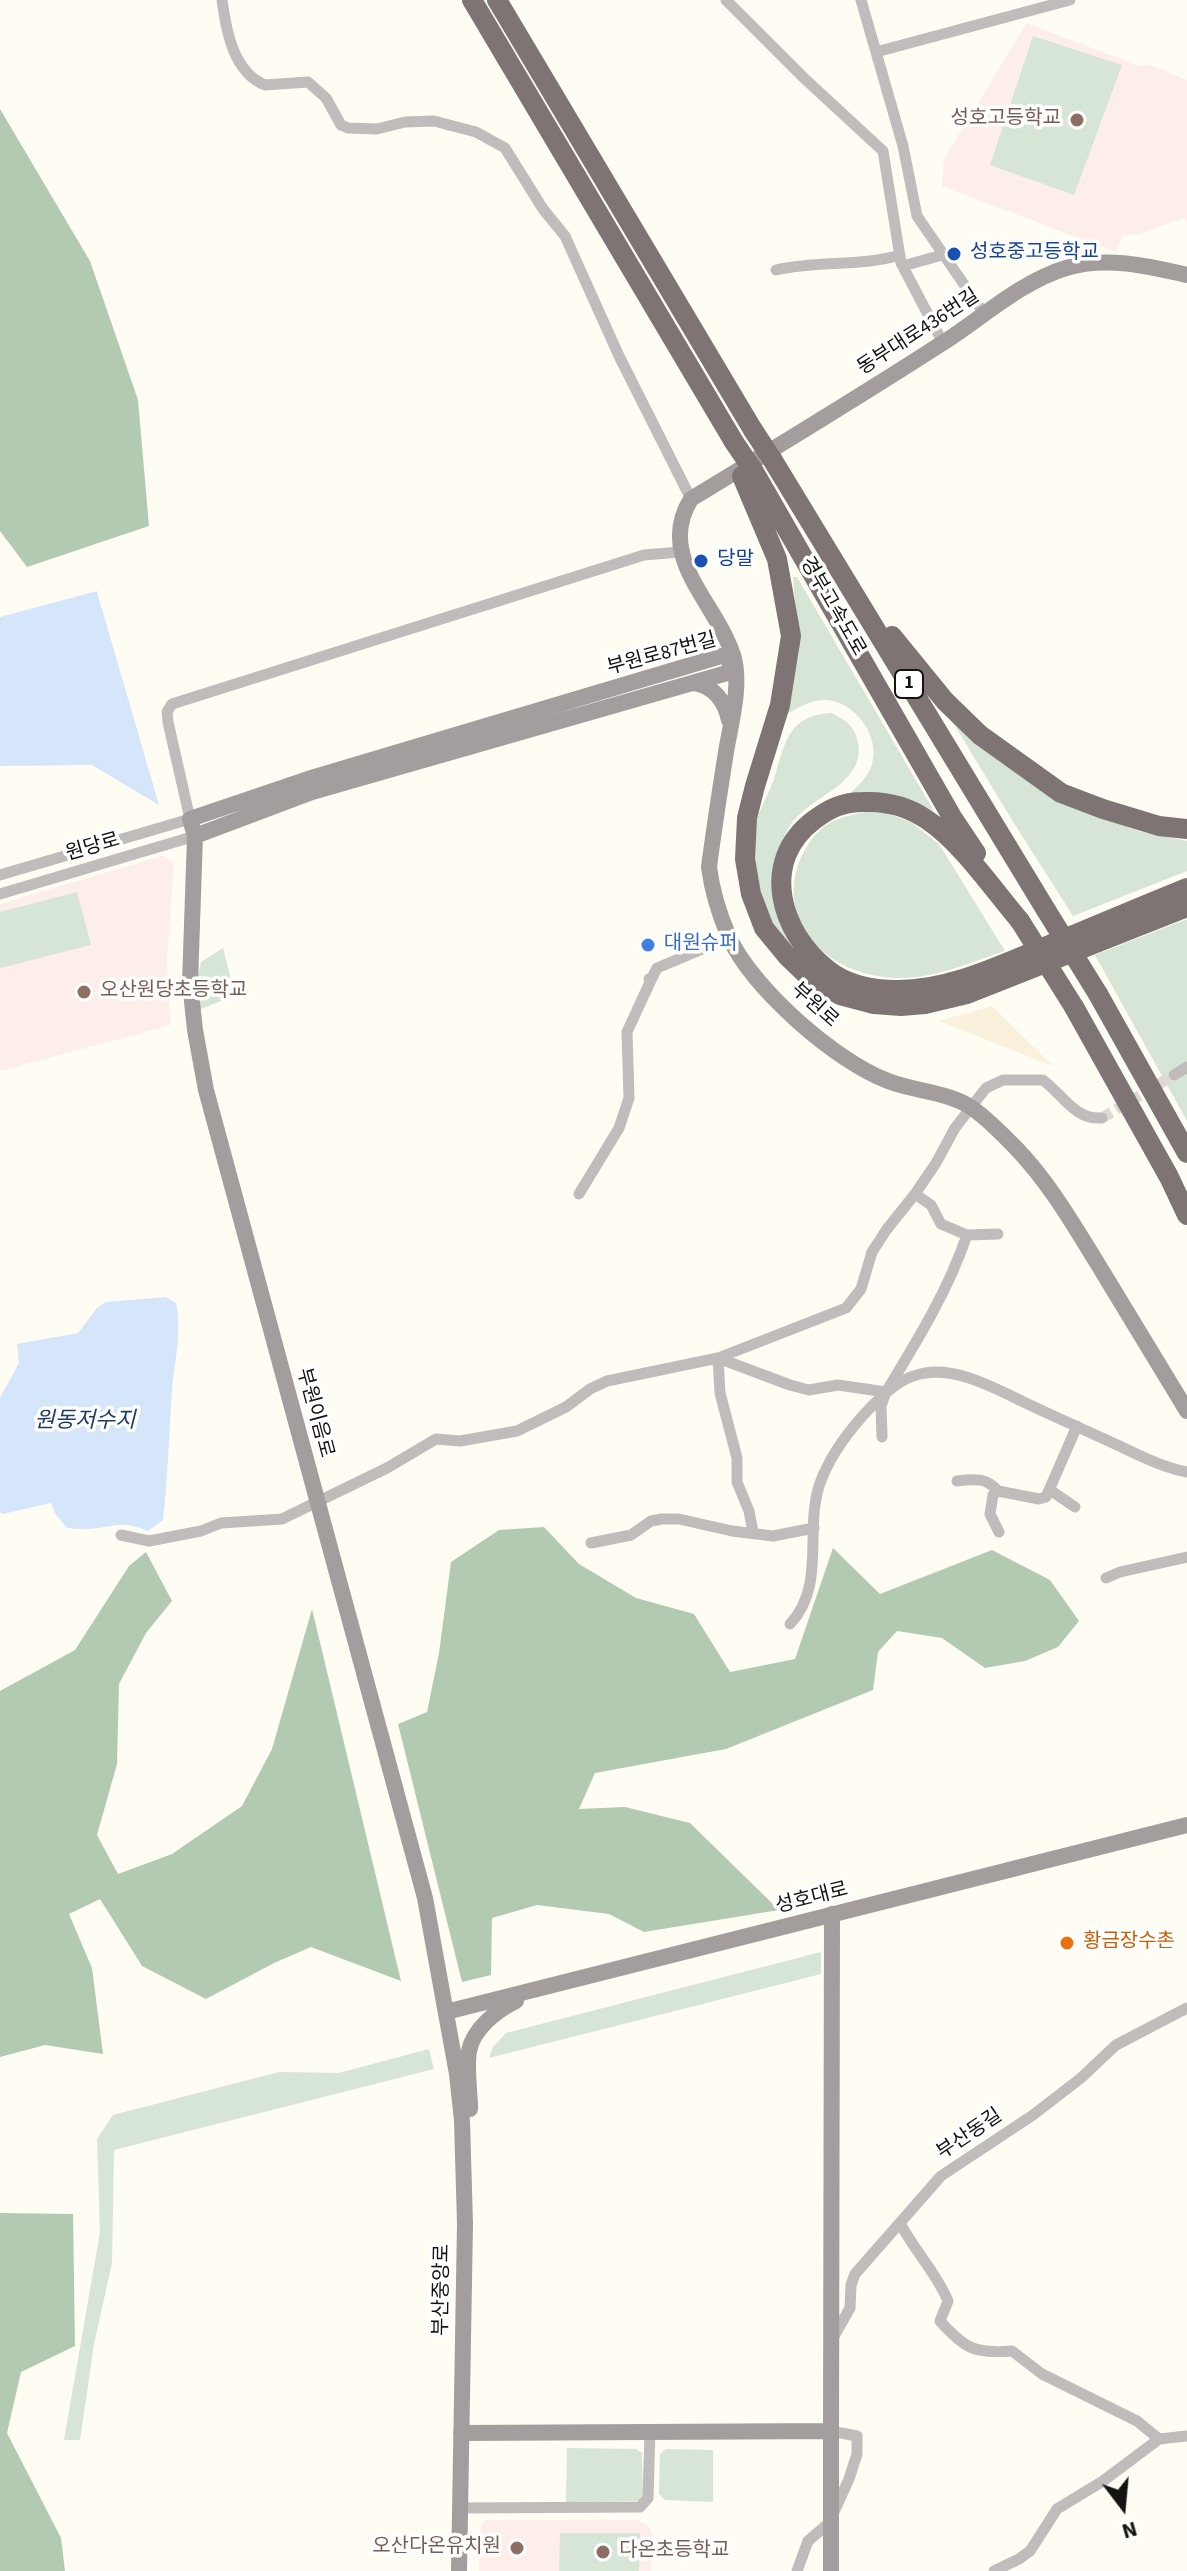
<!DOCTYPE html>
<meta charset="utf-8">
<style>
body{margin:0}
#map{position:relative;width:1187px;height:2571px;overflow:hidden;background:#fefcf3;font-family:"Source Sans 3",sans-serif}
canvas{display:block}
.north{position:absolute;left:1083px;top:2467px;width:80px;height:80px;-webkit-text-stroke:6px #fff;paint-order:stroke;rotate:164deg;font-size:22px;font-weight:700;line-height:32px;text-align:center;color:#141310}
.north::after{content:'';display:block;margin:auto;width:28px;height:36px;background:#141310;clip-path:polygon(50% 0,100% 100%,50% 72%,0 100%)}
</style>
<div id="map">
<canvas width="1187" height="2571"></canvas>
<div class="north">N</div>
</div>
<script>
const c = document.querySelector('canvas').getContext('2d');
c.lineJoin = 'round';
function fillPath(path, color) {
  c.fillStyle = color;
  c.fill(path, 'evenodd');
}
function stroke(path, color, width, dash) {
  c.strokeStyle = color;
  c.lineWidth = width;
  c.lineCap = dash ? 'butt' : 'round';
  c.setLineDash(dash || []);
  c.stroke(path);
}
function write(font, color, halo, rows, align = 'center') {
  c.font = font + ' "Source Sans 3","Noto Sans KR",sans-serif';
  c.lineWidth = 7;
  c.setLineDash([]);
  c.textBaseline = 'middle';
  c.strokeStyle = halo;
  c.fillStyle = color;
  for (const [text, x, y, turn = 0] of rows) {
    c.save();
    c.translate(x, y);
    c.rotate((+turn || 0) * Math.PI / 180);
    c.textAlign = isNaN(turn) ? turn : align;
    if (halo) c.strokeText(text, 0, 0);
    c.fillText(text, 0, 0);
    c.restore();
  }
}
const industrial = new Path2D(`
 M992 1006 1053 1066 939 1021Z`);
const education = new Path2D(`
 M1027 23 1138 66 1148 64 1187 80V225L1184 218 1142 233 1122 236 1116 252 942 186 944 159Z
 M162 856 174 862 167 959 170 1025 0 1071V904Z
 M486 2520H637L648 2525 652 2534 651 2571H479L481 2526Z`);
const green = new Path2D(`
 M1033 36 1122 65 1074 195 990 165Z
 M793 577H797L934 811C906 797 881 792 850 794 858 785 869 776 872 764 880 736 856 703 827 700 813 699 799 707 787 714L799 651Z
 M831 713C846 720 855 726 858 743 866 784 810 796 791 824 772 850 784 902 786 933L791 945 786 944C779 935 768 924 765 914 758 896 750 840 756 822 761 806 770 791 775 776 785 742 789 715 831 713Z
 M949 716 1090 813 1139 831 1187 841V871L1073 916 1012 820Z
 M866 812 886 813 911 822 939 844 1005 951C971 962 934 979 898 978 836 977 777 932 798 865 803 851 812 835 825 826 837 817 852 815 866 812Z
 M77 892 91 945 0 968V912Z
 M1187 919V1121L1095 955Z
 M223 948 235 995 199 1010 196 984 201 962Z
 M821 1952V1974L489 2058 493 2047 506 2033Z
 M429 2049 434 2069 114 2150 112 2263 94 2344 80 2440H64L100 2232 97 2139 113 2115 279 2072 339 2073Z
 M567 2448 636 2449 642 2453 643 2495 638 2501 566 2502Z
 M666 2449 713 2450V2502L665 2500 659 2494 660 2454Z
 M560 2533H640L639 2571H559Z`);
const forest = new Path2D(`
 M0 109 90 261 138 400 149 526 27 567 0 531Z
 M544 1527 579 1564 636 1598 694 1614 730 1672 795 1659 833 1548 880 1594 992 1550 1050 1580 1079 1621 1058 1647 1025 1661 985 1668 942 1638 897 1631 878 1652 873 1690 726 1749 595 1773 579 1809 625 1807 690 1823 779 1910 644 1932 609 1914 537 1905 492 1918 491 1975 462 1982 398 1724 427 1712 439 1653 451 1562 499 1530Z
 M146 1552 172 1601 146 1633 119 1684 117 1764 97 1835 118 1874 172 1854 242 1806 272 1749 312 1609 401 1981 311 1947 274 1963 206 1999 142 1966 100 1899 69 1914 92 1968 103 2054 45 2045 0 2057V1691L75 1650 129 1566Z
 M0 2213 73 2214 75 2346 21 2372 7 2433 61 2538 65 2571H0Z`);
const water = new Path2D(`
 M97 591V592L159 805 92 765 0 766V617Z
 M166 1297 176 1303C182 1331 175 1361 172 1390 169 1433 168 1476 163 1520L148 1531C119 1519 115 1528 88 1529 81 1530 74 1528 67 1528L56 1515 51 1503 3 1514 0 1512V1398L19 1363 17 1344 78 1333 97 1308 106 1302Z`);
const streetTunnel = new Path2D(`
 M1102 1118 1174 1075`);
const street = new Path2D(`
 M222 0C226 30 233 72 265 85L308 82 326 98 341 125 348 128 377 129 405 122 434 121 476 132 505 148 543 209 565 236 619 356 691 499
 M726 0 804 78 883 151 901 263 943 343
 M861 0 903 146 917 216 985 315
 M876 52 1070 0
 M903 266 942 255
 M776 270C817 260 860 267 900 255
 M0 875 190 819 168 722 167 712 172 704 644 555 680 552
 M0 894 195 836
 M649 979 651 980 657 968 729 938
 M1174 1075 1187 1067
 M579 1194 619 1128 629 1098 627 1032 651 980
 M915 1194 931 1205 941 1224 967 1235 998 1234
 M882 1437 881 1406 886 1392C917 1341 948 1291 967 1235
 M957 1481C974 1479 986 1477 998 1491
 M1050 1490 1075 1507
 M753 1532 749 1511 737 1482V1458L720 1393 718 1358 790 1385 809 1390 838 1385 886 1392
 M999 1532 990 1514 993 1495 998 1491 1039 1499 1046 1497 1077 1426
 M121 1535 149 1541 201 1531 221 1523 282 1519 387 1468 436 1439 460 1441 517 1431 566 1407 590 1389 607 1381 718 1358 846 1308 861 1289 872 1252 887 1229 915 1194 936 1163 955 1128 986 1088 1003 1080H1043C1064 1096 1075 1120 1102 1118
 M591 1543 631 1535 651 1521 662 1519H679L732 1531 773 1536 814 1528
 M1106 1578 1120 1572 1187 1557
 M790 1624C828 1584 802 1525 822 1478 833 1451 850 1429 870 1408 885 1393 899 1379 920 1374 956 1365 998 1390 1030 1405 1057 1418 1085 1430 1113 1443 1137 1454 1161 1467 1187 1472
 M900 2223C914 2250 937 2274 948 2301L940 2321C965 2349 975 2354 1012 2351L1042 2374 1137 2421 1159 2439
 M833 2338 850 2308 851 2285 855 2274 941 2176 1033 2115 1081 2078 1116 2045 1187 2008
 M460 2508 640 2507 648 2498 650 2432
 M797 2571 808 2541 829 2523 849 2479 857 2454V2436L831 2431
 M994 2571 1019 2559 1030 2551 1057 2509 1103 2481 1159 2439 1187 2436`);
const secondary = new Path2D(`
 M1187 275C1148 266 1106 256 1066 268 1020 282 981 319 941 344 859 397 775 448 691 499 655 557 716 602 733 655 742 684 731 722 726 752 720 790 714 829 709 867 712 891 719 914 729 937 753 989 835 1061 888 1081 914 1091 946 1092 969 1106 985 1116 1002 1134 1015 1147 1049 1182 1073 1224 1099 1266 1128 1314 1158 1363 1187 1411
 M693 683C713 685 725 701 729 720
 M195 836 312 792 727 673 734 658
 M446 2012 1187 1825
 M470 2109C470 2091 466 2068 469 2051 473 2029 497 2010 516 2001
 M461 2433 831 2431 832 1914
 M459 2571 465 2224 462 2121 457 2074 425 1898 206 1090 195 1030 190 983 195 836 190 819 308 779 721 656 734 658
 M831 2571V2431`);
const highway = new Path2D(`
 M472 0 734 442
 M497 0 753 430
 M772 459 1046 910
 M753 470 952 817 976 853
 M742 476 777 559 791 636 780 705 755 786 747 818 745 859 751 894 764 928 787 956 812 980 840 995 874 1004 901 1006 925 1004 967 994 1187 907
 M892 636 945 701 980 735 1061 793 1103 809 1159 826 1187 829
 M1020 921C992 888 962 843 926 819 907 806 886 801 863 802 843 802 830 808 814 820 759 861 780 933 828 970 846 985 873 990 896 990 948 991 1000 965 1047 946 1093 927 1140 907 1187 888
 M1098 994 1187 1153
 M1074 1007 1169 1177 1187 1215`);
const highwayBridge = new Path2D(`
 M753 430 772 459
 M734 442 753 470
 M1046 910 1098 994
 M1020 921 1074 1007`);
const markers = [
 [1077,120,8,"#8d6e63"],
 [954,254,8,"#1a4fb4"],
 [701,561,8,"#1a4fb4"],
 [648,945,8,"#3f7fe0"],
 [84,992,8,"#8d6e63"],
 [1067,1943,8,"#e8710a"],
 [517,2548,8,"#8d6e63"],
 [603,2552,8,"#8d6e63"]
];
const shields = [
 [909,684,28]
];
const shieldNames = [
 ["1",909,684]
];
const educationNames = [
 ["성호고등학교",1061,120],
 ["오산원당초등학교",100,992,"left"],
 ["오산다온유치원",501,2548],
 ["다온초등학교",619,2552,"left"]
];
const transitNames = [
 ["성호중고등학교",970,254],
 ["당말",717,561]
];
const streetNames = [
 ["동부대로436번길",919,333,-33],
 ["경부고속도로",832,607,60],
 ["부원로87번길",662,655,-15],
 ["원당로",93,848,-16],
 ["부원로",814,1006,42],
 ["부원이음로",314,1413,75],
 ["성호대로",812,1899,-14],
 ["부산동길",970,2135,-34],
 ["부산중앙로",443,2290,-89]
];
const shopNames = [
 ["대원슈퍼",664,945]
];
const foodNames = [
 ["황금장수촌",1083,1943]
];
const waterNames = [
 ["원동저수지",85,1422]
];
fillPath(industrial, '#faf1dc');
fillPath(education, '#fdeee9');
fillPath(green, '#d6e5d5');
fillPath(forest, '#b2cab2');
fillPath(water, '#d5e5fa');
stroke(streetTunnel, '#dbd9d1', 11, [11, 5.5]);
stroke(street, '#c1bcbc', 11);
stroke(secondary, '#a49d9d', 16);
stroke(highway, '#7d7473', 20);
stroke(highwayBridge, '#7d7473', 20);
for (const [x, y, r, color] of markers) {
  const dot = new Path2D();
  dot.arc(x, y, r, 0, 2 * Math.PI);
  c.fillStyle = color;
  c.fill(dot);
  stroke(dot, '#fff', 3);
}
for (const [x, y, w] of shields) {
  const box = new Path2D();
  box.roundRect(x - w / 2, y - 14, w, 28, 6);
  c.fillStyle = '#fff';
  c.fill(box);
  stroke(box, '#141310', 2);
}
write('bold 18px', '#141310', null, shieldNames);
write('20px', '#785e54', '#fff', educationNames, 'right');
write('20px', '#164399', '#fff', transitNames, 'left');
write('20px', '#141310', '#fff', streetNames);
write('20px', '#366cbe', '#fff', shopNames, 'left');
write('20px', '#c56008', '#fff', foodNames, 'left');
write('italic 22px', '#203e62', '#fff', waterNames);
</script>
